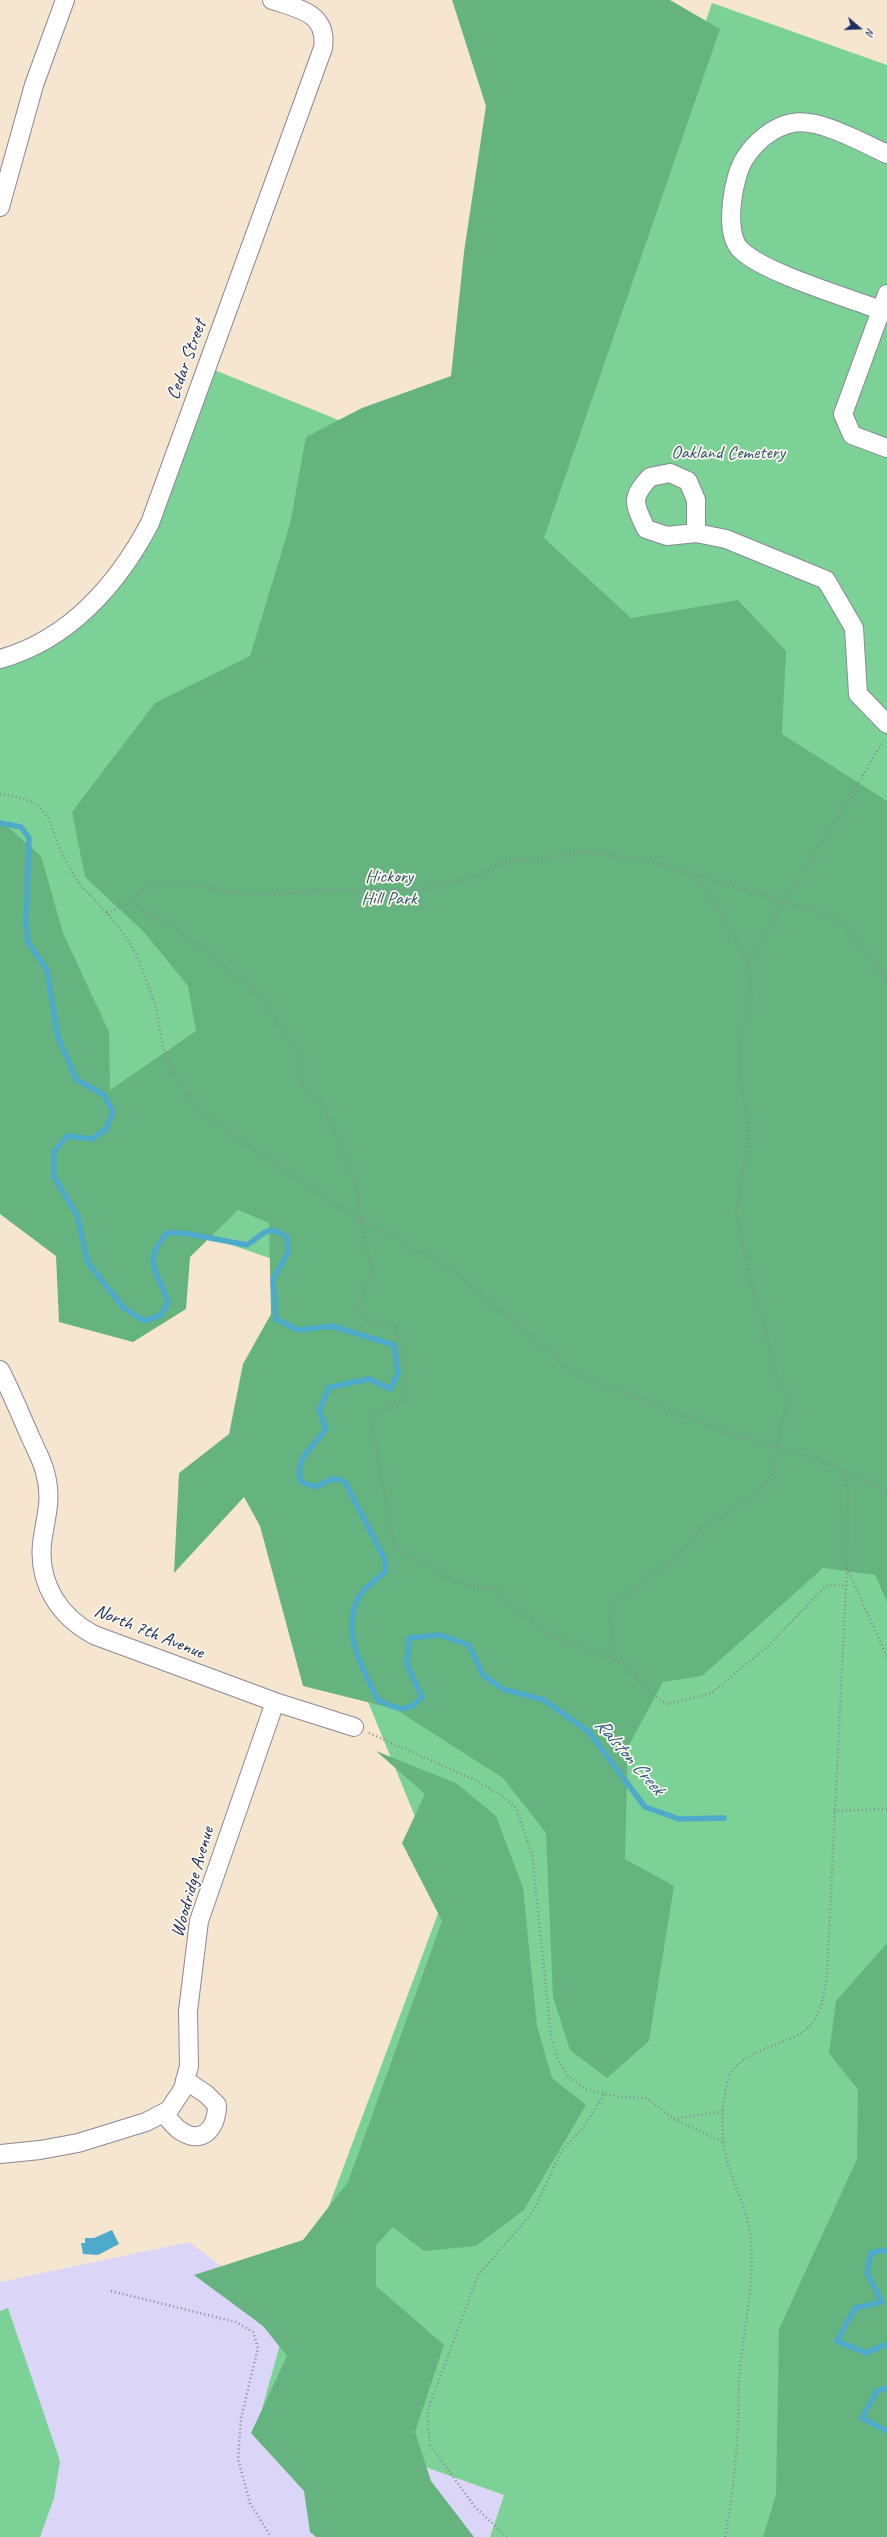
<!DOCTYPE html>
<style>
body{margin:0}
#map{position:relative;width:887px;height:2537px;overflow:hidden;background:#f6e6d0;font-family:Caveat,sans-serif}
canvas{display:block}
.north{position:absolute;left:839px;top:8px;width:40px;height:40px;-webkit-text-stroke:3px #fbf7ec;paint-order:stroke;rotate:109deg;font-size:11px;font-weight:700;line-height:16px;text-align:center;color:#1b2f5e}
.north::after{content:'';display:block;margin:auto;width:14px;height:18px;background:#1b2f5e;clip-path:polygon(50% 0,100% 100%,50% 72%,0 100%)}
</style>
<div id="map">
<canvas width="887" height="2537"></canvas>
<div class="north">N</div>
</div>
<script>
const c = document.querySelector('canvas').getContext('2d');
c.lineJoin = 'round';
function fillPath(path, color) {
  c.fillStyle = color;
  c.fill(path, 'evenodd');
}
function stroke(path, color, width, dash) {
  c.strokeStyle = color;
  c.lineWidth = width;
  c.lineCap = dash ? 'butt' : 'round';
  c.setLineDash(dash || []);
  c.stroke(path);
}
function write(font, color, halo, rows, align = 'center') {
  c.font = font + ' Caveat,sans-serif';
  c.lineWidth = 3.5;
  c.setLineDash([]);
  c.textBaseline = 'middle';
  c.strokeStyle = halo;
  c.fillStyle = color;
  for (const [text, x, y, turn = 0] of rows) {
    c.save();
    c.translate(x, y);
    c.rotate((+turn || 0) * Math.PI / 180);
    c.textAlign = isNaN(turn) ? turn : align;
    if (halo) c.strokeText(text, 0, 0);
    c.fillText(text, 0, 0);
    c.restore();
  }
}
const built = new Path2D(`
 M189 2242 288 2316 263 2409 504 2495 490 2537H0V2282Z`);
const green = new Path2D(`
 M712 3 887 65V2537H490L504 2495 262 2409 288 2316 446 1892 252 1419 307 1271 0 1165V659L65 627 150 523 207 367 542 502Z
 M8 2308 60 2461 54 2498 40 2537H0V2311Z`);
const forest = new Path2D(`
 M452 0H670L720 29 544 538 631 618 738 600 786 651 782 734 887 801V1602L875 1575 823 1568 702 1676 663 1682 628 1747 625 1859 674 1886 649 2041 607 2078 570 2050 553 1997 546 1833 503 1778 395 1709 303 1686 260 1526 244 1497 174 1573 179 1473 229 1434 243 1364 271 1314 269 1223 238 1210 190 1257 186 1309 133 1342 59 1322 56 1256 0 1214V820L41 856 63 933 109 1032 110 1090 196 1031 188 986 144 932 85 877 72 812 155 703 250 656 290 524 306 437 362 408 451 376 464 252 486 106Z
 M376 1751 456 1783 496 1816 523 1888 537 2026 552 2078 586 2105 524 2210 476 2246 424 2251 393 2227 376 2245V2286L444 2345 415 2432 431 2481 474 2537H316L310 2532 304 2491 251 2433 287 2356 263 2326 194 2275 303 2240 348 2182 442 1921 402 1843 425 1794Z
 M887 1943V2537H763L776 2495 779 2329 857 2159 858 2090 829 2053 836 2001Z`);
const water = new Path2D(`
 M112 2230 119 2244 98 2255 83 2254 81 2243H85V2238H94Z`);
const stream = new Path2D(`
 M0 823 21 827 29 838 26 920 28 942 47 970 58 1037 76 1079 104 1095 113 1112 106 1129 92 1139 67 1136 54 1152V1177L77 1215 88 1263 124 1308 144 1321 161 1315 168 1303C159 1271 140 1263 167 1233H184L247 1245C265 1234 266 1223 287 1237L288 1252 273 1279 276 1319 298 1330 332 1326 394 1345 398 1373 390 1389 370 1379 330 1387 319 1410 326 1428C315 1447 293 1457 301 1482L315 1487 334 1478 345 1482 385 1560V1572C377 1579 365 1587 360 1595 339 1630 363 1668 378 1700 398 1709 406 1715 422 1697L407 1664 409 1638 440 1635 469 1645 483 1675 503 1689 544 1700 589 1732 645 1807 679 1819 724 1818
 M887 2250 871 2253 867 2273 882 2302 855 2308 837 2341 866 2353 887 2344
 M887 2388 877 2391 862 2418 887 2431`);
const path = new Path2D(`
 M0 794 23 798 38 805 49 819 62 855 80 885 107 913 127 938 139 960 156 1008 163 1047 172 1072 196 1108 233 1136 361 1221 396 1238 406 1247 426 1254 459 1276 566 1367 594 1383 631 1395 722 1431 816 1459 838 1468 845 1475 848 1491 847 1568 827 1972C825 1989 823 2007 813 2022 799 2045 735 2048 728 2080 721 2108 720 2137 728 2164 736 2189 749 2215 751 2242 754 2287 743 2333 739 2378 738 2394 739 2410 738 2425 736 2463 732 2500 725 2537
 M133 902 146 913 176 929 249 986 267 1007 302 1060V1086L322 1103 358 1190 361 1221 372 1270 357 1308 367 1321 395 1326 405 1362V1399L370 1416 395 1549 458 1583 498 1590 514 1607 545 1632 624 1664 648 1692 667 1704 712 1693 769 1645 826 1586 846 1585
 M107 913 133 902 145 885H193L229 892 266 895 335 889 419 890 475 877 502 863 587 852 654 862 819 912 843 923 887 981
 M749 964 783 902 842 811 883 741
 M845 1475 855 1476 887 1492
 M847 1568 887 1657
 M615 1660 610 1622V1605L678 1555 704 1525 727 1513 761 1488 773 1473 783 1417 789 1397 779 1383 769 1348 765 1323 754 1295 736 1214 748 1144V1122L739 1074 740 1037 752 1001 749 964 717 907 695 875
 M369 1733 477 1781 501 1795 516 1808 532 1854 551 2037 557 2058 568 2076 585 2089 621 2097 647 2098 674 2119 723 2142
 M834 1811 887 1809
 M674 2119 724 2111
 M111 2291 236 2322 253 2332 258 2348 241 2418 238 2459 250 2503 271 2537
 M507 2537 475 2507 430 2445 427 2412 478 2275 533 2212 561 2152 585 2125 604 2094`);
const minor = new Path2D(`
 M0 207 34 85 65 0
 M887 294 843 414 852 435 887 448
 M880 310C847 297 760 272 739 248 724 230 733 176 745 158 755 142 774 126 793 123 819 118 863 143 887 154
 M696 533V500L688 481 670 473 650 477C630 499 634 503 646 529L667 536 696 533 726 539 826 580 854 628 858 694 887 724
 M0 659C69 640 118 584 150 523L323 48C328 13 299 9 272 0
 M0 1370C11 1391 20 1414 30 1436 35 1448 42 1460 45 1472 53 1501 45 1517 42 1544 38 1584 60 1617 94 1635L275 1702 354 1727
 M163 2113C168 2118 173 2125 178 2129 201 2147 217 2129 217 2105L206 2094 185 2080
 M0 2154 40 2150 78 2143 146 2122 169 2110 183 2089 189 2066 188 2011 199 1921 275 1702`);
const streetNames = [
 ["Cedar Street",187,360,-70],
 ["North 7th Avenue",149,1632,22],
 ["Woodridge Avenue",193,1882,-74]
];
const parkNames = [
 ["Oakland Cemetery",728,453],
 ["Hickory",389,877],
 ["Hill Park",389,899]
];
const waterNames = [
 ["Ralston Creek",629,1757,49]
];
fillPath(built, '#dbd6f7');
fillPath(green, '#7cd296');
fillPath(forest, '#65b47f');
fillPath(water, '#4daacb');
stroke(stream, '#4daacb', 5.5);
stroke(minor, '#888a97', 20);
stroke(path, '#888a97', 2.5, [1, 3]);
stroke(minor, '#fff', 18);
write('19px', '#1b2f5e', '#fbf7ec', streetNames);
write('19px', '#33586c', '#fbf7ec', parkNames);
write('italic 20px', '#2c5a84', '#fbf7ec', waterNames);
</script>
